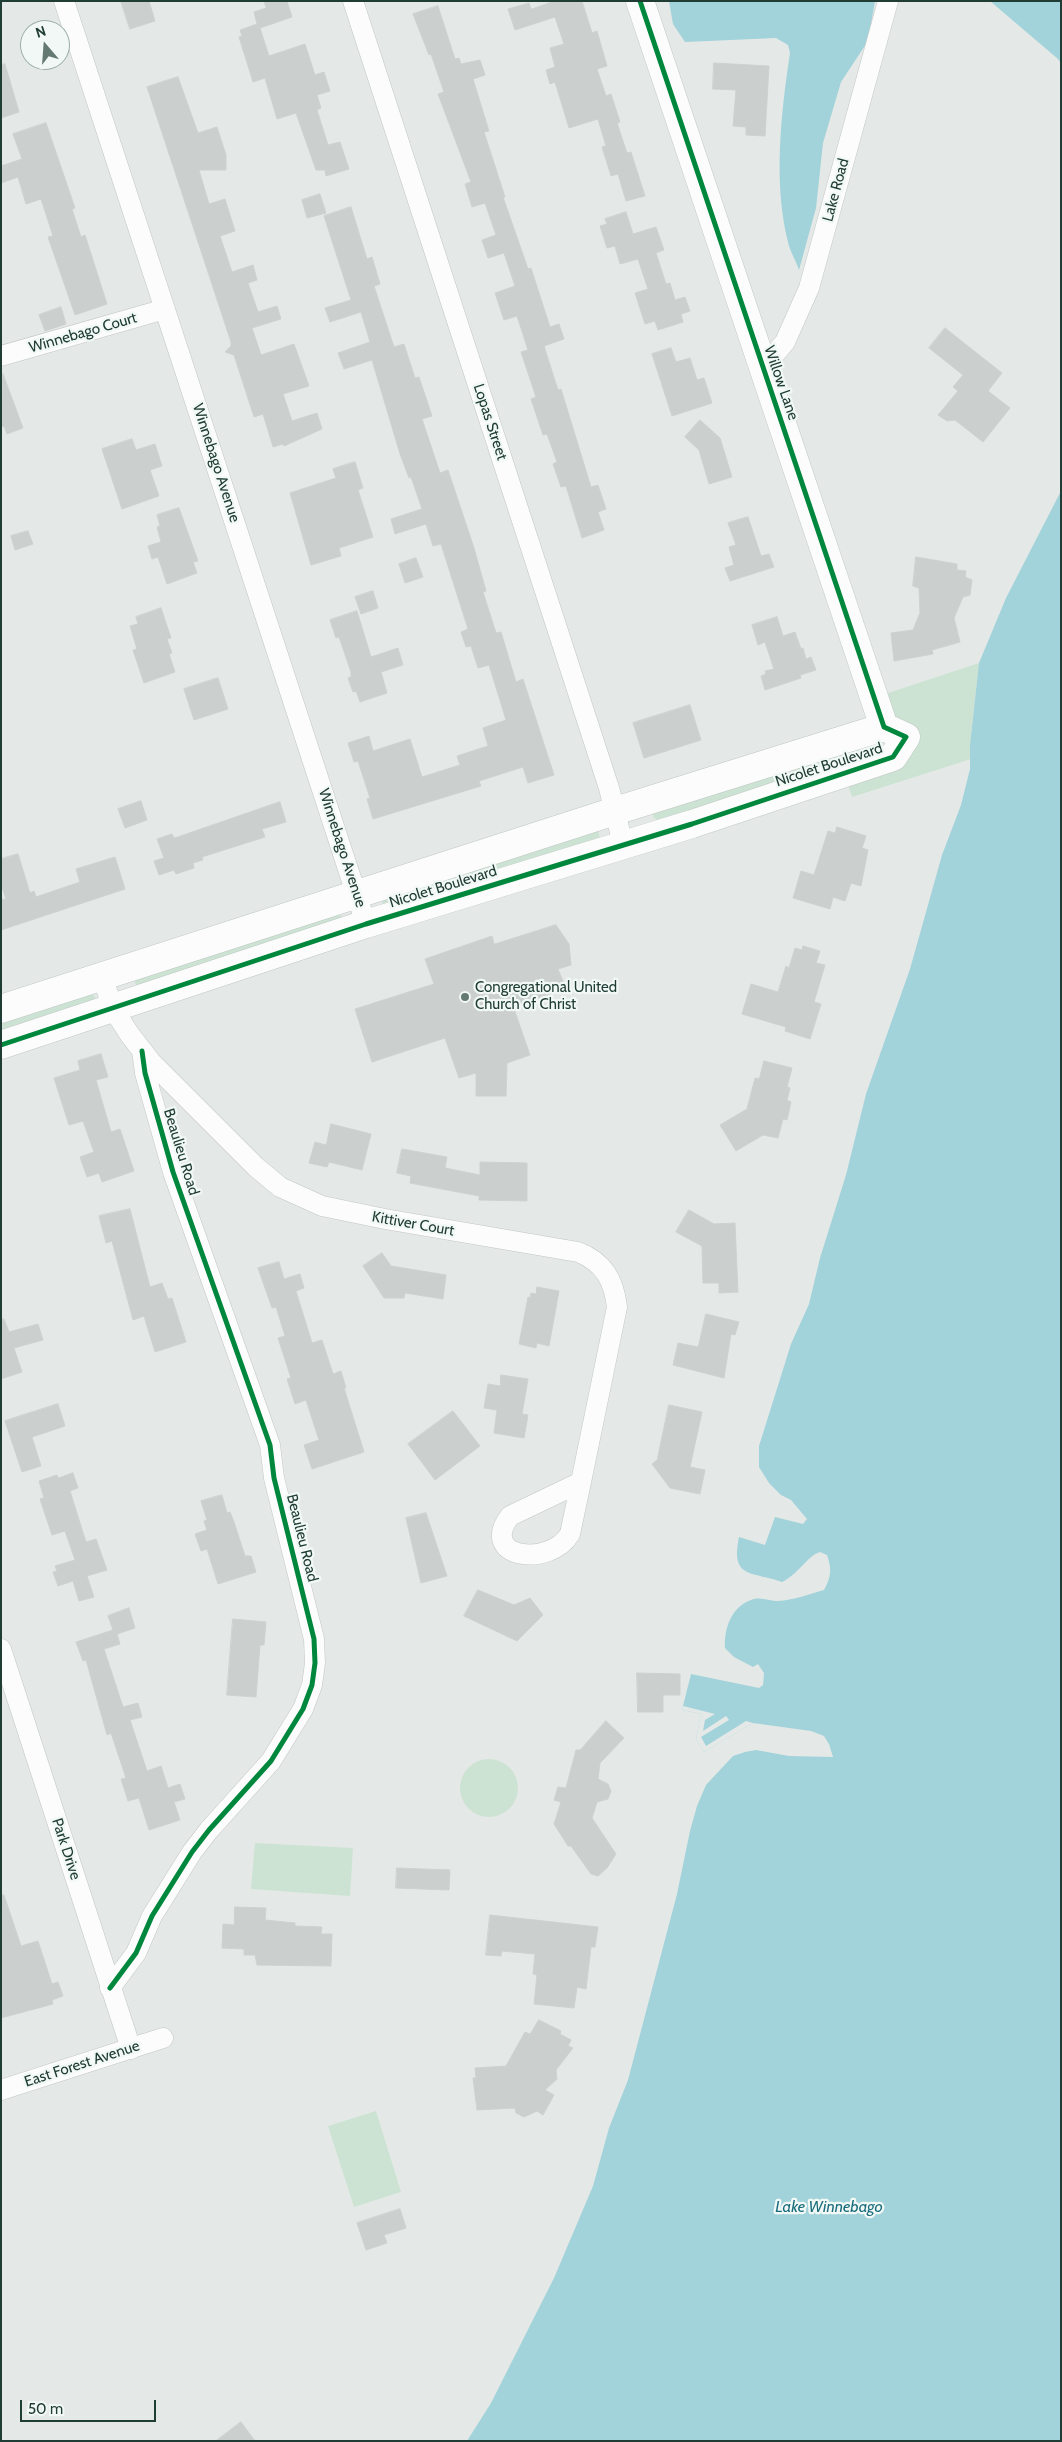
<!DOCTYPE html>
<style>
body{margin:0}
#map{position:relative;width:1062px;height:2442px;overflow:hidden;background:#e4e9e7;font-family:Cabin,sans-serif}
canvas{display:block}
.frame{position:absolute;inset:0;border:2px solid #203d35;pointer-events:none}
.north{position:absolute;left:20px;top:20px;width:50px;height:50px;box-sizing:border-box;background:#f1f8f5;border:1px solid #9dada8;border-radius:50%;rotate:342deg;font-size:14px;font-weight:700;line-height:20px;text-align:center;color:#203d35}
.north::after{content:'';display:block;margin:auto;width:18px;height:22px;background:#657973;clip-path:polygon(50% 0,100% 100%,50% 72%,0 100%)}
.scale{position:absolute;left:20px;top:2400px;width:136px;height:22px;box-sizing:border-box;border:2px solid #203d35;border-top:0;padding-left:6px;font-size:15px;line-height:18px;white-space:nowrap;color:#203d35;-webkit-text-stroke:4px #f1f8f5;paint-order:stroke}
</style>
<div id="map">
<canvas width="1062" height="2442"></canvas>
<div class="frame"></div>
<div class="north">N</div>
<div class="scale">50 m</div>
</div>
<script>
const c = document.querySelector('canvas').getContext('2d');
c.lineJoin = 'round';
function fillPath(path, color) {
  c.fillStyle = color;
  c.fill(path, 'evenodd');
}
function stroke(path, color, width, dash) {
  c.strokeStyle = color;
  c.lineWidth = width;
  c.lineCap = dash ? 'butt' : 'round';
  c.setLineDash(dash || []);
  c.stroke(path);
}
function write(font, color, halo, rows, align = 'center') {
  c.font = font + ' Cabin,sans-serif';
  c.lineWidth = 4.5;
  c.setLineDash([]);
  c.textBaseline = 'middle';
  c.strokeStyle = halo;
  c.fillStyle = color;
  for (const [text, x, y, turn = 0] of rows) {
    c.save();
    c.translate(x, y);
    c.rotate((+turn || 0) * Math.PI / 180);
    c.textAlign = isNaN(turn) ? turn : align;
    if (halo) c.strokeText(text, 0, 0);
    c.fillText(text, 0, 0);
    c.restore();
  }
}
const green = new Path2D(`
 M979 663 970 745 971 759 852 797 847 782 889 749 882 695Z
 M860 747 862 755 660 822 653 817V813Z
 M598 830 600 838 383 907 382 899Z
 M338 913 342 917V922L137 986 135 983V978Z
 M91 992 95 997 94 1002 1 1033V1018Z
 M460 1788a29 29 0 1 1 58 0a29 29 0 1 1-58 0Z
 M255 1843 353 1848 350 1896 251 1889Z
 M376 2111 401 2192 354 2207 328 2126Z`);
const water = new Path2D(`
 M669 1H875L868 41 841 82 823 143 816 208 799 270C796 261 790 251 788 242 773 182 781 113 790 53L788 45 776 38 685 42 673 24Z
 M990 1H1061V63L1058 59Z
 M1061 491V2441H467L491 2403 554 2278 593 2186 609 2128 628 2080 677 1894 690 1831 697 1806 706 1785 733 1756 745 1752 756 1750 789 1756 833 1757 829 1744 824 1736 811 1731 753 1723 704 1752 696 1739 701 1714 682 1710 691 1674 759 1688 763 1685 764 1673 758 1664 753 1667 734 1657 725 1648C724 1629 731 1607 751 1600 760 1596 769 1601 778 1601 793 1600 810 1594 824 1590 831 1577 832 1569 827 1555L820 1552C807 1556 799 1574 782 1582 753 1571 730 1580 739 1537L765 1545 775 1517 803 1524 807 1519 791 1500 781 1495 769 1483 759 1467V1446L791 1344 809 1304 820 1258 846 1175 866 1094 910 969 942 855 961 805 970 769V745L979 663 1006 598Z`);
const pier = new Path2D(`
 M683 1706 715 1714 705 1720 703 1731 726 1716 729 1720 701 1737 706 1746 746 1721 753 1723 704 1752 696 1739 701 1714 682 1710Z`);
const building = new Path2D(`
 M121 1H149L155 21 130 29Z
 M264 1H287L292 17 260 28 269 56 305 44 315 75 324 72 330 91 317 95 321 108 317 110 328 145 340 142 349 169 326 176 325 170H316L296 113 277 119 265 78 253 82 239 37 242 36 240 30 257 24 254 12 266 8Z
 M555 1H582L592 33 597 31 607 66 597 69 606 96 611 94 620 122 617 123 627 153 631 152 645 196 626 201 618 174 611 176 602 147 606 146 598 119 569 128 555 82 550 84 546 70 555 67 550 48 564 44 555 17 515 30 508 9 529 3 531 9Z
 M438 6 455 59 459 58 461 64 480 60 485 75 473 79 489 131 484 132 505 197H503L528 269 531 268 550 327 559 324 564 339 544 346 558 390 561 389 591 487 598 485 606 509 598 512 604 530 582 538 566 486 561 487 553 464 557 462 547 434 543 435 531 399 536 397 521 352 528 350 517 316 504 320 495 293 515 286 504 253 488 258 482 240 496 235 485 203 472 207 465 184 471 182 438 94 444 92 431 54 429 55 413 14Z
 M714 63 769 66 765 136 746 135V127L733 126 736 90 713 89Z
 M5 64 19 112 1 118V65Z
 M178 77 198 133 217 127 226 155V170H199L209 204 225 199 235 231 220 236 232 272 253 265 257 280 248 283 258 312 277 306 281 319 252 328 261 355 294 344 309 386 283 394 292 421 317 413 322 429 284 446 283 444 273 447 263 414 254 417 234 355 225 352 231 346V342L147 87Z
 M46 123 75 208 72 209 81 237 85 235 107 304 75 315 48 237 53 236 41 199 26 204 18 177 1 183V166L22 159 13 134Z
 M320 194 326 213 307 218 302 200Z
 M351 207 367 259 372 257 380 284 374 286 394 347 404 344 415 378 419 377 432 416 422 419 440 473 448 470 474 548 486 591 483 592 496 633 501 632 516 682 523 679 554 775 528 783 523 767 479 781 481 786 373 819 367 799 370 798 358 761 354 762 348 743 369 736 373 751 410 739 422 777 460 765 457 756 488 746 483 728 506 720 489 665 478 668 471 646 466 647 461 632 468 629 441 544 433 546 426 524 395 534 391 519 422 509 411 477 409 478 400 454 372 360 344 369 338 353 370 342 361 312 330 322 325 308 351 300 324 216Z
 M626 212 633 234 656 227 664 250 656 253 666 284 670 283 675 300 685 297 690 311 681 314 683 322 658 330 655 321 645 324 635 293 648 289 638 259 620 264 615 246 607 248 600 226 607 224 605 219Z
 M61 307 66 324 45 331 39 315Z
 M945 328 1002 373 988 391 1010 408 983 442 955 420 947 421 938 415 958 391 953 387 963 375 929 348Z
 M671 348 676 362 690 358 697 380 704 378 712 403 672 416 652 354Z
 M3 374 23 428 7 434 4 426 1 427Z
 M700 420 720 438 732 477 709 484 699 450 685 437Z
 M132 439 136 450 155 444 162 466 150 470 159 496 122 509 102 449Z
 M355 462 363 488 358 490 373 537 339 548 341 556 311 565 290 493 336 478 333 469Z
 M179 508 198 561 193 562 197 573 167 584 158 557 152 559 148 546 161 542 157 527 160 526 157 515Z
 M748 517 761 556 769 554 774 567 730 581 725 568 734 565 729 547 736 545 728 523Z
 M28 531 33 544 15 550 11 536Z
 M916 557 957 564V570L966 571 965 577 972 580 970 595 963 597 954 618 960 642 932 650 933 654 894 661 891 633 913 630 920 613 919 588 913 586Z
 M416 558 423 577 405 583 399 564Z
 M373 591 378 608 361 614 355 597Z
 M161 608 171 638 167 639 172 653 169 654 175 672 144 683 133 650 137 649 130 626 138 624 136 617Z
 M357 611 371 657 398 648 403 665 381 672 387 693 360 702 356 691 353 692 348 678 351 677V672L339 637 336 638 330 620Z
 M777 617 783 636 795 632 801 649 803 648 806 659 811 657 816 670 800 675 801 678 765 690 761 676 766 674 765 671 774 669 765 642 758 645 752 625Z
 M218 678 228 709 194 720 184 689Z
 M690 705 701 740 644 758 633 723Z
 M141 801 147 820 125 828 118 809Z
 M280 802 286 822 262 829 265 837 202 857 203 860 193 863 194 868 176 874 174 870 159 875 154 861 164 858 157 839 172 834 174 838Z
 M837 827 866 836 862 848 868 850 861 886 851 883 845 901 833 897 830 909 793 898 801 871 814 875 828 831 835 833Z
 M18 854 30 893 34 891 36 897 80 882 76 869 115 857 125 889 1 930V900L6 899 1 884V859Z
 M556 925 569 944 571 965 558 969 566 989 513 1006 530 1055 507 1063 506 1096H476V1073L459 1078 445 1038 372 1062 355 1009 434 984 425 959 492 936 494 944Z
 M803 946 820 951 816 963 825 965 814 1002 821 1004 810 1039 785 1031 786 1027 742 1014 751 984 778 992 786 966 789 968 795 948 802 950Z
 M101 1054 108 1077 96 1080 111 1132 120 1129 134 1171 102 1182 99 1173 87 1177 80 1157 94 1152 83 1121 69 1125 54 1078 80 1070 78 1061Z
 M764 1061 792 1068 787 1087 790 1088 787 1100 791 1102 787 1120 783 1119 778 1138 763 1135 736 1151 720 1125 747 1109 755 1078 759 1079Z
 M331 1124 371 1134 362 1170 329 1162 327 1167 309 1163 315 1142 326 1145Z
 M402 1149 447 1157 445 1168 480 1175V1162L527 1163V1201L479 1200V1196L410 1183 411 1176 397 1173Z
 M130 1209 150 1287 162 1283 168 1299 172 1298 186 1342 155 1352 144 1316 133 1320 112 1241 106 1243 99 1216Z
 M689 1210 714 1224 735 1223 738 1292 719 1293V1283H703L702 1246 676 1232Z
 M382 1253 391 1266 446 1275 443 1299 405 1293 404 1298H384L363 1266Z
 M279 1262 284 1279 300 1274 304 1288 296 1291 312 1343 322 1340 333 1374 341 1371 346 1388H344L364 1452 312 1469 304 1445 319 1440 306 1400 295 1404 287 1379 291 1378 278 1338 285 1336 276 1307 272 1308 258 1268Z
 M537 1287 559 1291 549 1346 537 1343 536 1348 519 1344 528 1297 530 1298 531 1293 536 1294Z
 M706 1314 739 1322 735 1335 731 1334 724 1378 673 1365 678 1343 698 1347Z
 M1 1319H4L9 1332 38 1324 43 1340 14 1348 22 1372 1 1379Z
 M501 1375 528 1379 522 1414 528 1415 524 1438 494 1433 497 1410 484 1408 488 1384 500 1386Z
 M58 1404 65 1426 32 1437 41 1466 22 1472 5 1421Z
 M669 1405 702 1412 690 1467 705 1470 700 1494 670 1488 652 1464 657 1460Z
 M453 1411 480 1446 435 1480 408 1444Z
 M73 1473 78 1488 70 1491 86 1542 96 1539 107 1570 87 1576 94 1597 79 1601 73 1581 58 1586 53 1572 57 1571 55 1566 75 1560 65 1531 52 1535 40 1499 44 1498 39 1481 57 1475 58 1478Z
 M222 1495 227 1513 230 1512 234 1522 245 1556H251L256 1572 218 1584 207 1549 201 1551 195 1534 207 1530 204 1521 207 1520 201 1501Z
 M426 1513 447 1576 421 1583 406 1518Z
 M478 1590 514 1605 530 1598 543 1615 517 1641 464 1616Z
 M129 1608 135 1628 117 1634 120 1644 104 1649 123 1707 138 1703 142 1717 130 1720 147 1771 161 1766 168 1788 180 1784 185 1799 174 1802 180 1820 149 1830 139 1798 128 1801 121 1779 126 1778 111 1733 107 1735 86 1660 83 1661 76 1642 113 1630 108 1616Z
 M233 1619 266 1622 264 1645H260L256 1697 227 1695Z
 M637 1673 680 1674V1695H663V1712H638Z
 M606 1721 624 1738 600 1763 598 1779 608 1784 611 1791 608 1799 597 1802 592 1818 616 1854 607 1868 598 1876 591 1874 571 1846H568L554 1824 561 1802 554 1800 558 1787 566 1788 576 1750H580Z
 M397 1868 450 1870 449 1890 396 1888Z
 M1 1895H4L21 1946 38 1941 52 1984 58 1982 63 1996 52 2000 53 2004 1 2018Z
 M235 1907 266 1908 265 1920 295 1923V1926L322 1927 321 1934H332L331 1966 257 1965 255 1955H244V1949L222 1948 223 1924 234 1925Z
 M490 1915 598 1927 595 1947H591L586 1989 577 1987 574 2008 534 2004 537 1975 533 1974 535 1954 502 1951 501 1956 486 1955Z
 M539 2020 561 2031 560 2034 571 2040 568 2046 573 2048 556 2070 557 2079 545 2090 554 2095 543 2115 537 2111 524 2117 516 2113 515 2108 477 2110 473 2078H476L475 2068 506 2066 525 2032 530 2034Z
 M400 2209 406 2228 384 2235 387 2243 366 2250 357 2223Z
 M241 2422 255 2441H216Z`);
const street = new Path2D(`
 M64 1 366 924
 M353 1 609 788 623 844
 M1 356 165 309
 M763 368 785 342 809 288 888 1
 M102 976 113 1009 130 1035 151 1062 256 1167 280 1187 322 1206 385 1219 578 1252C604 1262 614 1281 617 1307L581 1482
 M581 1482 570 1534C549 1568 478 1558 510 1516Z
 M1 1649 131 2049
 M110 1988 136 1953 152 1916 192 1852 209 1830 271 1761 303 1709 312 1685 315 1663 314 1639 274 1478 270 1445 173 1172 145 1073 142 1051
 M1 2090 163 2038`);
const secondary = new Path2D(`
 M1 1009 615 811 884 727
 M1 1045 366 924 692 824 893 757 906 737 884 727 640 1`);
const cycleway = new Path2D(`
 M1 1045 366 924 692 824 893 757 906 737 884 727 640 1
 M110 1988 136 1953 152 1916 192 1852 209 1830 271 1761 303 1709 312 1685 315 1663 314 1639 274 1478 270 1445 173 1172 145 1073 142 1051`);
const markers = [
 [465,997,5,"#657973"]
];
const streetNames = [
 ["Lake Road",836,190,-75],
 ["Winnebago Court",83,333,-16],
 ["Willow Lane",781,383,71],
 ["Lopas Street",490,422,72],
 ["Winnebago Avenue",216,463,72],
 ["Nicolet Boulevard",829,765,-18],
 ["Winnebago Avenue",342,848,72],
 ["Nicolet Boulevard",443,887,-17],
 ["Beaulieu Road",181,1152,73],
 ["Kittiver Court",413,1224,10],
 ["Beaulieu Road",302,1538,76],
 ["Park Drive",66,1849,72],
 ["East Forest Avenue",82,2064,-18]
];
const poiNames = [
 ["Congregational United",475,988],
 ["Church of Christ",475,1005]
];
const waterNames = [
 ["Lake Winnebago",829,2207]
];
fillPath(green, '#cce3d3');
fillPath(water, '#a2d2da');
fillPath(pier, '#e4e9e7');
fillPath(building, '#cbd0ce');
stroke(building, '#ccd2d0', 1);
stroke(street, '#c1c6c4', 21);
stroke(secondary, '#bfc7c4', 29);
stroke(street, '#fbfcfb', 20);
stroke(secondary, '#fbfcfb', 28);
stroke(cycleway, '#00873e', 5);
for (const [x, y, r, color] of markers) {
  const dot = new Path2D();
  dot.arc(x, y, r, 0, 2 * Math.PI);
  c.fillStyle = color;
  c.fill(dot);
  stroke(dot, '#f1f8f5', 2);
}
write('15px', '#203d35', '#f1f8f5', streetNames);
write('15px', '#203d35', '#f1f8f5', poiNames, 'left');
write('italic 16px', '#186c7c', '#f1f8f5', waterNames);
</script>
